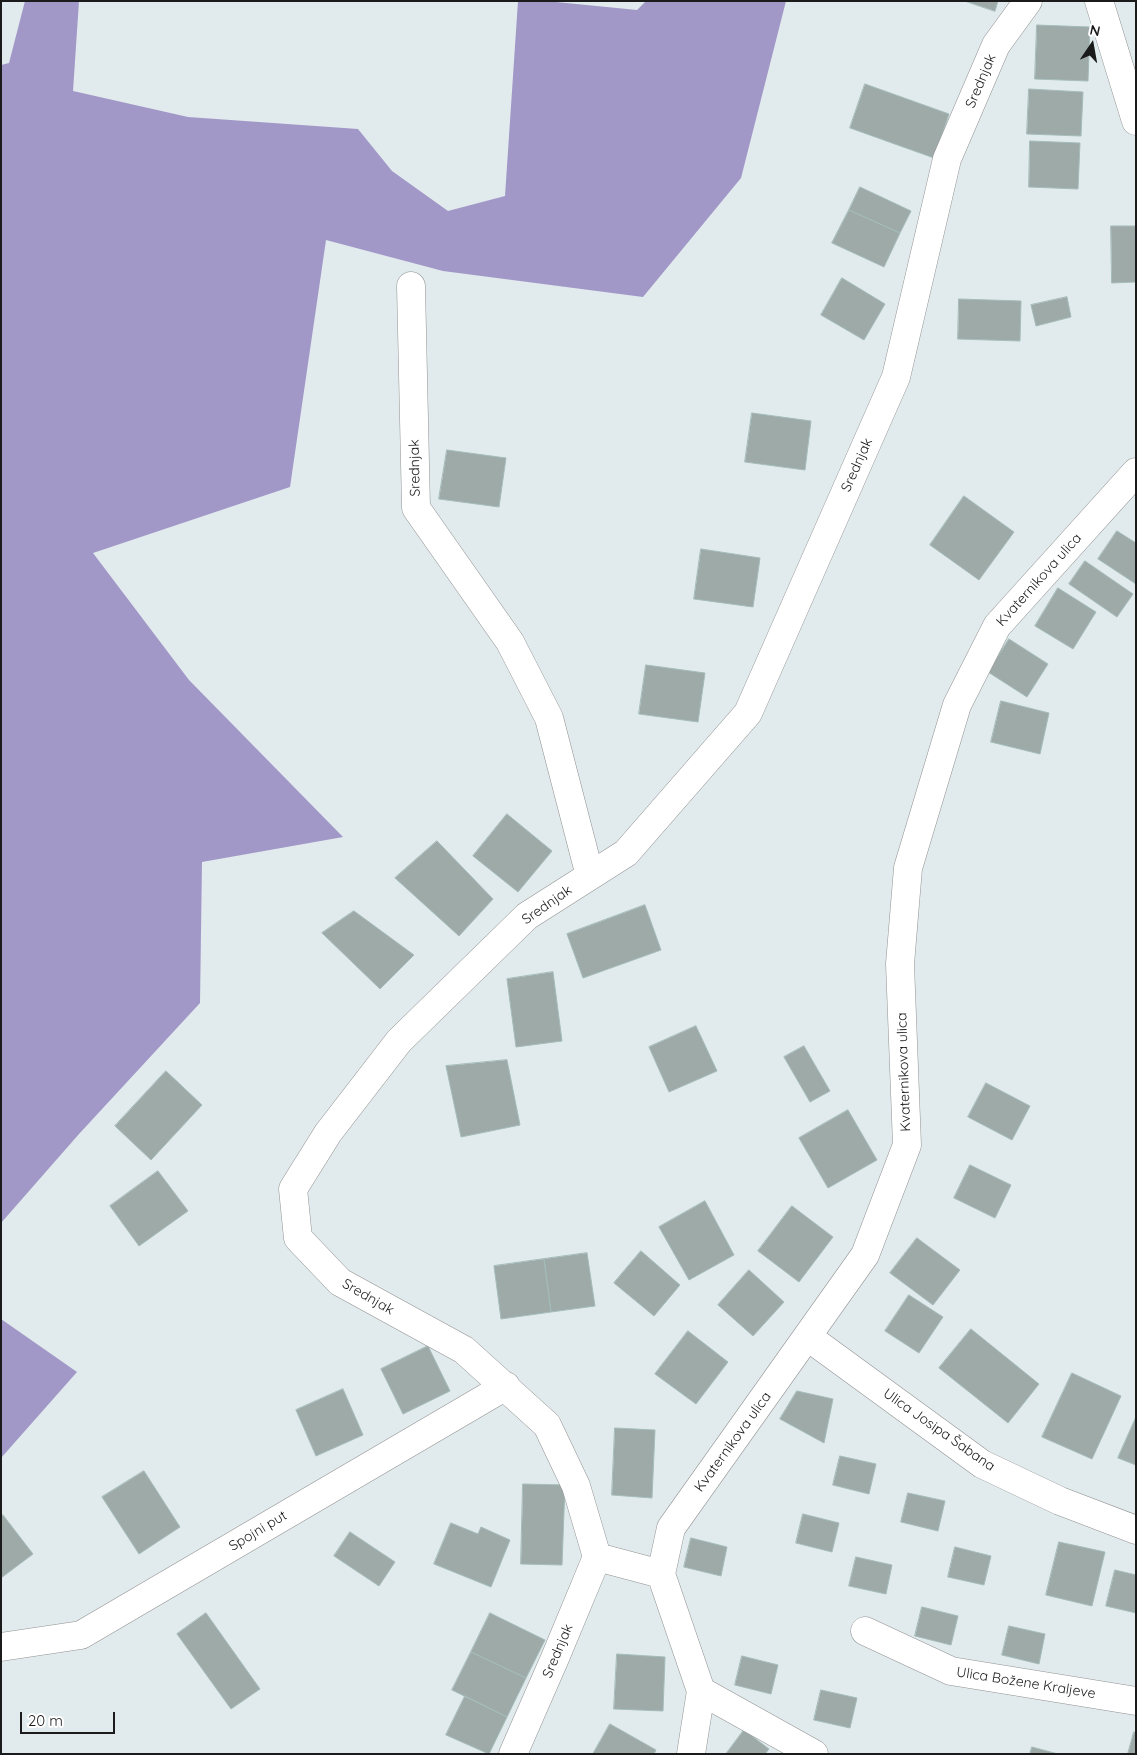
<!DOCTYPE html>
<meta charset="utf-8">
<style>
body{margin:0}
#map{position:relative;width:1137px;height:1755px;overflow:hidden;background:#e1eaec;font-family:Quicksand,sans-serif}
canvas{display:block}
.frame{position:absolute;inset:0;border:2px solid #1b1b1b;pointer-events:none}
.north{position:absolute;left:1067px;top:20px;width:50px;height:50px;-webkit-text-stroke:4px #fff;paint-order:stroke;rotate:12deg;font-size:14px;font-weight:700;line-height:20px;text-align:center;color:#1b1b1b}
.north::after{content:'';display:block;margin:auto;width:18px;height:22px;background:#1b1b1b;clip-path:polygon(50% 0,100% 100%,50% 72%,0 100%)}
.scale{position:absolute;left:20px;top:1712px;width:95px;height:22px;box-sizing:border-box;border:2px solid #1b1b1b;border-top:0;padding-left:6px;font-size:15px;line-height:18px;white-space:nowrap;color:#1b1b1b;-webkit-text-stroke:4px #fff;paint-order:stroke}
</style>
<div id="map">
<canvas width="1137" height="1755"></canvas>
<div class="frame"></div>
<div class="north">N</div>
<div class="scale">20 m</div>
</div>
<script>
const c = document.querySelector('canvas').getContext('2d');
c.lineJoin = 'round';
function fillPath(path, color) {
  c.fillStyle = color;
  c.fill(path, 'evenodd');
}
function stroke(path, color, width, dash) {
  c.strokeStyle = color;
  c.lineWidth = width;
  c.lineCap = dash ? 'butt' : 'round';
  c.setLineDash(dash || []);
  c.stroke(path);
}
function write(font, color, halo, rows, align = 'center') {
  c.font = font + ' Quicksand,sans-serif';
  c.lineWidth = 4;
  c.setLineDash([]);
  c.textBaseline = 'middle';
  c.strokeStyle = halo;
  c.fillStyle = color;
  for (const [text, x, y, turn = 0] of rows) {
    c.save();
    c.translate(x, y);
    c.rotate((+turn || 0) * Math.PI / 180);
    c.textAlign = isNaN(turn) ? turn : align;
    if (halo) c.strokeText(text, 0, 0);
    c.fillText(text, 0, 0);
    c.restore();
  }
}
const forest = new Path2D(`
 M25 1H79L73 91 188 117 358 129 392 171 448 211 505 196 518 1H546L637 10 646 1H786L741 178 643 297 443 271 326 240 290 487 93 553 189 680 343 837 202 862 200 1003 79 1134 1 1223V65L9 63Z
 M1 1319 77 1372 1 1458Z`);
const building = new Path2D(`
 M965 1H998L995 11Z
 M1037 25 1090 27 1088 81 1035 79Z
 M865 84 949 114 934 158 850 128Z
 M1029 89 1083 92 1081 136 1027 134Z
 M1030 141 1080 143 1078 189 1029 187Z
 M860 187 911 211 900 233 849 210Z
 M849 210 900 233 884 267 832 243Z
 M1111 226H1136V282L1112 283Z
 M842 278 885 304 864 340 821 315Z
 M1067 297 1071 317 1036 326 1031 305Z
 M959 299 1021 301 1020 341 958 339Z
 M752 413 811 421 805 470 745 462Z
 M447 450 506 458 499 507 439 499Z
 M964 496 1014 532 979 580 930 545Z
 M1117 531 1136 543V584L1098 559Z
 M701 549 760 558 753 607 694 599Z
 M1085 561 1133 594 1117 617 1069 584Z
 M1058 588 1096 612 1073 649 1035 626Z
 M1009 639 1048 664 1027 697 988 672Z
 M646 665 705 673 698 722 639 714Z
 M1001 701 1049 713 1040 754 991 742Z
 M507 814 552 851 518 892 473 856Z
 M437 841 493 899 459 936 395 878Z
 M645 905 661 950 583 978 567 934Z
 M354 911 414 955 380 989 322 933Z
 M553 972 562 1041 516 1047 507 979Z
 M696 1026 717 1071 669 1092 649 1047Z
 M804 1046 830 1091 810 1102 784 1057Z
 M507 1060 520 1125 461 1137 446 1066Z
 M166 1071 202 1105 151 1160 115 1126Z
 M986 1083 1030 1106 1012 1140 968 1117Z
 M848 1110 877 1160 828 1188 799 1138Z
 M970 1165 1011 1185 995 1218 954 1198Z
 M158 1171 188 1211 139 1246 110 1206Z
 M705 1201 734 1255 689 1280 659 1227Z
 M792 1206 833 1237 799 1282 758 1251Z
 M917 1238 960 1270 933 1305 890 1273Z
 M641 1251 680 1285 654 1316 614 1283Z
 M587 1253 595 1306 551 1312 544 1259Z
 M544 1259 551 1312 501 1319 494 1266Z
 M749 1270 784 1302 753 1336 718 1305Z
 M909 1295 943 1317 919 1353 885 1331Z
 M971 1329 1039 1384 1008 1423 939 1368Z
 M688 1331 728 1362 696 1404 655 1374Z
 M428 1346 450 1391 403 1414 381 1369Z
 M1072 1373 1121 1396 1092 1459 1042 1437Z
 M343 1389 363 1435 316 1456 296 1410Z
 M797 1391 833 1399 824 1443 780 1419Z
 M1136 1417V1465L1118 1458Z
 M615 1428 655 1430 652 1498 612 1495Z
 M840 1456 876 1464 869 1494 833 1485Z
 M144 1471 180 1527 139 1554 102 1497Z
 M523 1484 565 1485 562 1565 521 1564Z
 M908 1493 945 1501 938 1531 901 1522Z
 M803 1514 839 1523 832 1552 796 1543Z
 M3 1515 33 1554 1 1578V1516Z
 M451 1523 478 1534 481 1527 510 1540 491 1587 434 1564Z
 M350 1532 395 1562 379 1586 334 1556Z
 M691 1538 727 1547 721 1576 684 1567Z
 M1059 1542 1105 1552 1092 1606 1046 1595Z
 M955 1547 991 1556 984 1585 948 1577Z
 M856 1557 892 1565 886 1594 849 1586Z
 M1115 1570 1136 1575V1613L1106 1606Z
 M922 1607 958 1616 951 1645 915 1636Z
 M206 1613 260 1689 231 1709 177 1634Z
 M490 1613 545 1640 526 1678 471 1652Z
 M1009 1626 1045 1634 1039 1664 1002 1655Z
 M471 1652 526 1678 507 1717 452 1690Z
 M617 1654 665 1657 663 1711 614 1709Z
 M742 1656 778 1665 771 1694 735 1685Z
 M821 1690 857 1698 850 1728 814 1720Z
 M465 1696 507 1717 489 1754 446 1735Z
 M610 1724 656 1750 654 1754H593Z
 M744 1730 769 1749 765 1754H726Z
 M1134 1732 1136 1733V1754H1128Z
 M1032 1747 1058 1754H1030Z`);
const minor = new Path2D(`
 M1099 1 1136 121
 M411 286 416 508 510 642 549 718 590 876
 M808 1337 982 1464 1060 1501 1136 1530
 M597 1557 661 1574
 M865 1631 951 1671 1136 1701
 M1 1647 81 1635 506 1386
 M701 1691 814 1754
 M513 1754 555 1658 597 1557 576 1486 547 1425 464 1350 340 1282 298 1238 293 1189 328 1133 399 1041 527 916 626 853 748 713 896 377 947 159 996 45 1028 1
 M691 1754 701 1691 661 1574 671 1528 865 1255 907 1145 900 964 908 868 957 705 997 626 1136 472`);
const streetNames = [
 ["Srednjak",981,81,-67],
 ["Srednjak",857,465,-66],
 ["Srednjak",415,468,-91],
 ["Kvaternikova ulica",1039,580,-48],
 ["Srednjak",547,905,-35],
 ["Kvaternikova ulica",904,1072,-92],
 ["Srednjak",368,1297,30],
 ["Ulica Josipa Šabana",939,1430,35],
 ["Kvaternikova ulica",733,1442,-54],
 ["Spojni put",258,1531,-31],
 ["Srednjak",558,1651,-67],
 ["Ulica Božene Kraljeve",1026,1683,9]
];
fillPath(forest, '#a198c8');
fillPath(building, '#9daaa8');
stroke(building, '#a4bcba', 1);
stroke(minor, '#929292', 29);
stroke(minor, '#fff', 28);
write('14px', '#1b1b1b', '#fff', streetNames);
</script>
